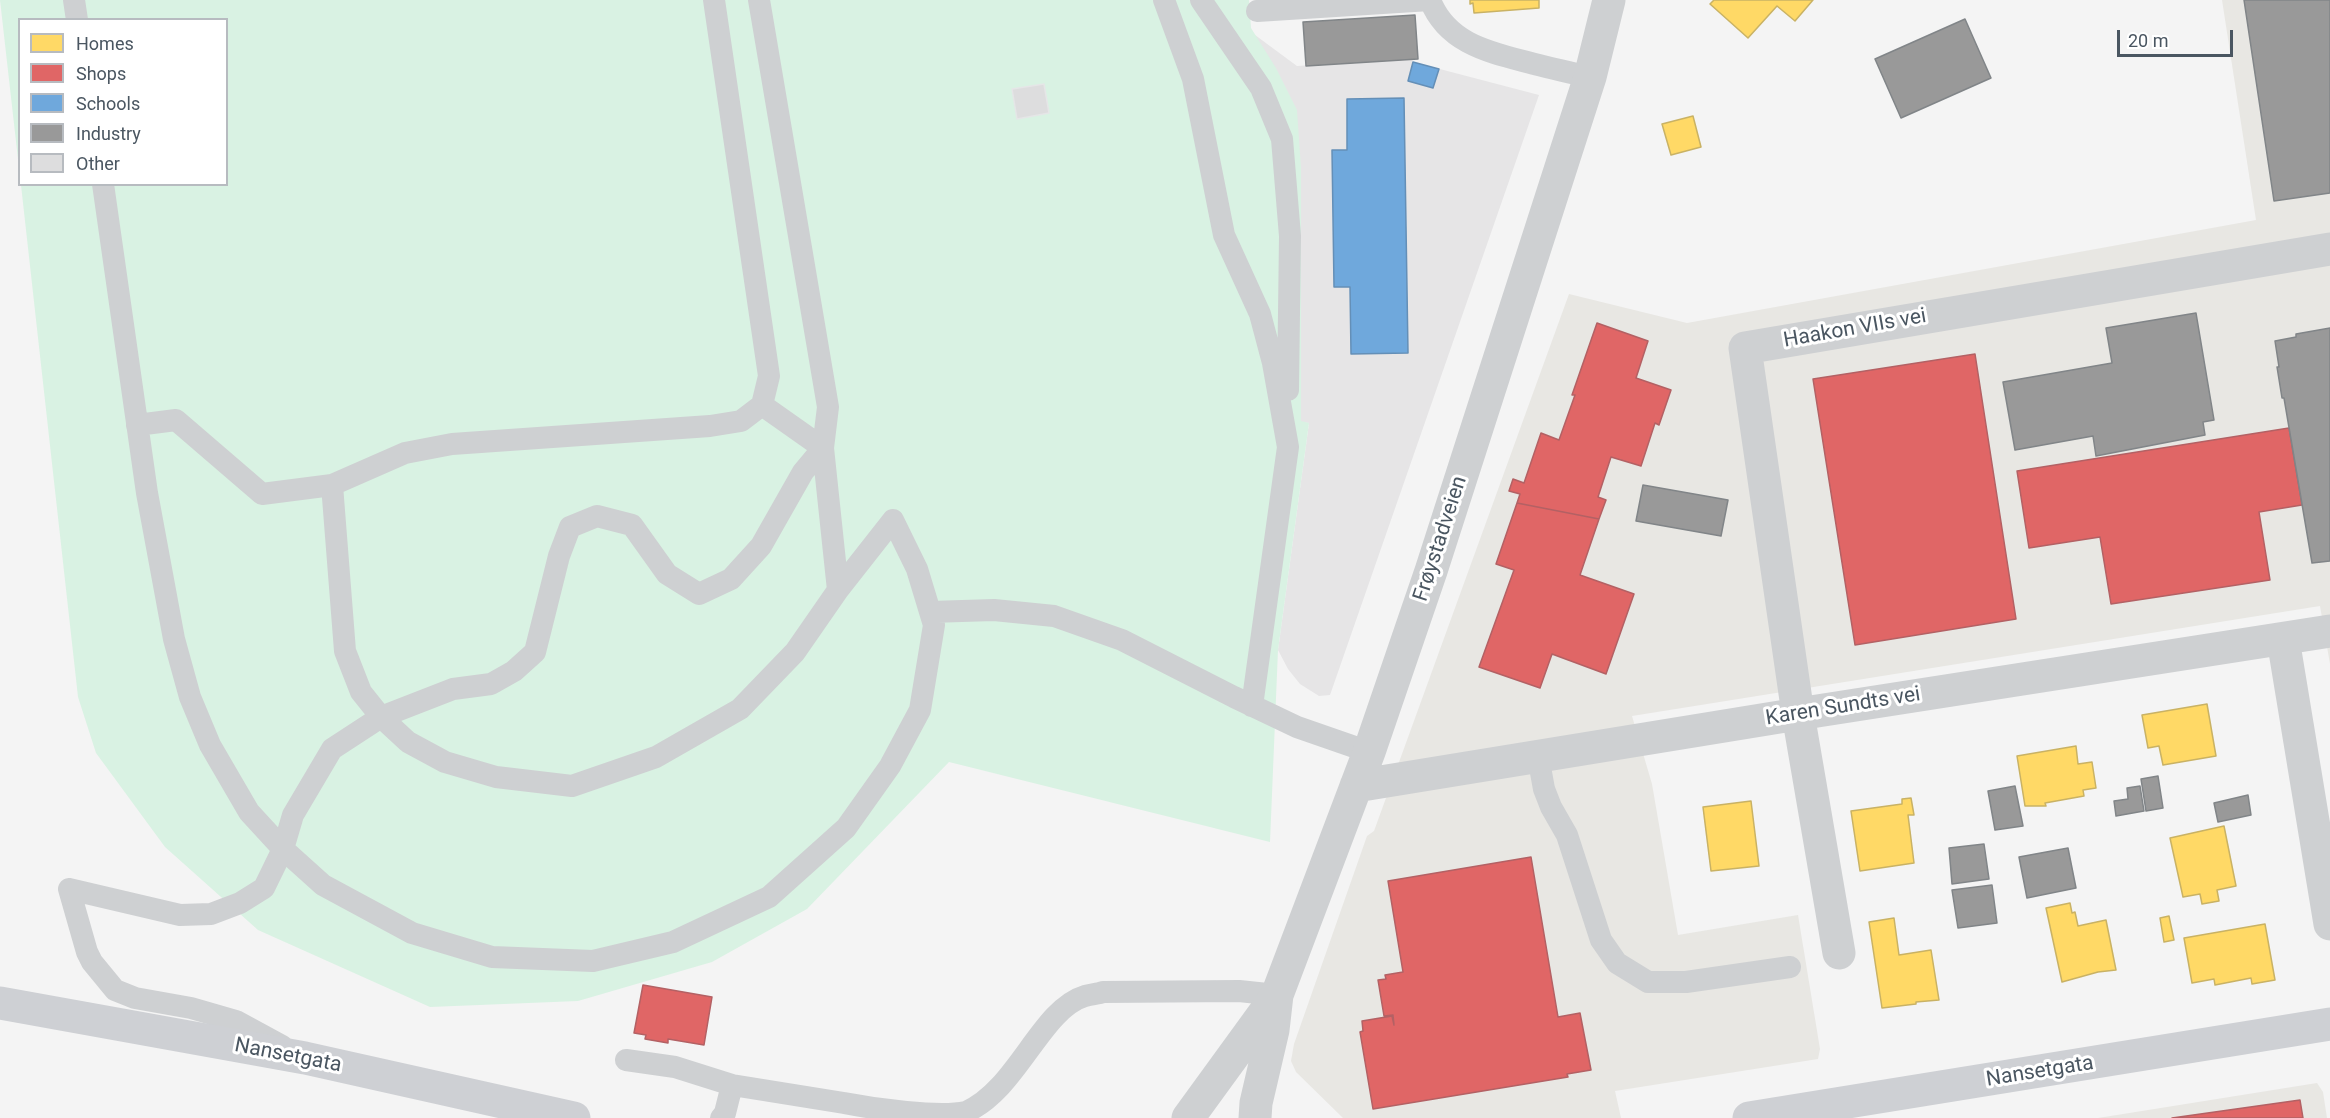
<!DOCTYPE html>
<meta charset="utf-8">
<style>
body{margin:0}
#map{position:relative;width:2330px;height:1118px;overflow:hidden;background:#f4f4f4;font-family:Roboto,sans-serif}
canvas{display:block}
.legend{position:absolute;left:18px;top:18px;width:210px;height:168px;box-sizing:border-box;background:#fff;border:2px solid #b7bbc0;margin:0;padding:8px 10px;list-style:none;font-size:18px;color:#4a5661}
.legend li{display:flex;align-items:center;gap:12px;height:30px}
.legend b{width:30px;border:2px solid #b7bbc0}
.scale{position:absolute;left:2117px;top:30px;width:116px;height:27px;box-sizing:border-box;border:3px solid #4a5661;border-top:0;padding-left:8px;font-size:18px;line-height:21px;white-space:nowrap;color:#4a5661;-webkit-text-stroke:4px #fff;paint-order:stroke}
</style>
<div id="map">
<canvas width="2330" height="1118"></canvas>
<ul class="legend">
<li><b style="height:16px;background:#ffd966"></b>Homes</li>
<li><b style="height:16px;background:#e06666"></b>Shops</li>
<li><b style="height:16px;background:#6fa8dc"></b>Schools</li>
<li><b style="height:16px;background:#999"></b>Industry</li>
<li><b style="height:16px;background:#ddddde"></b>Other</li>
</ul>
<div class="scale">20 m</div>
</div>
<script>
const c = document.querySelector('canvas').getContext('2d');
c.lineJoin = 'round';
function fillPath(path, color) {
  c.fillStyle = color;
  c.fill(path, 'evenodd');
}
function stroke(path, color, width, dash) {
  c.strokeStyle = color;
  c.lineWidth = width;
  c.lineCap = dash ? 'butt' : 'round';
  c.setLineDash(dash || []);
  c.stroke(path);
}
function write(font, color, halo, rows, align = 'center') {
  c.font = font + ' Roboto,sans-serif';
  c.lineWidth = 6;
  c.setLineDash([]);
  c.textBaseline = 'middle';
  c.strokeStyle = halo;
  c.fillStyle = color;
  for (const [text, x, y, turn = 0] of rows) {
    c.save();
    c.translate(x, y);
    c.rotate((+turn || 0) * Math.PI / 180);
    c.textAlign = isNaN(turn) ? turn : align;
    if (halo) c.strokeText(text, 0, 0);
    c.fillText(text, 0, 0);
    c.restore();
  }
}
const commercial = new Path2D(`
 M2222 0H2330V664L2320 606 1632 716 1652 784 1678 935 1798 915 1820 1049 1818 1059 1615 1091 1621 1118H1343L1296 1072 1291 1061 1294 1044 1367 836 1374 831 1569 294 1687 323 2256 220Z
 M2317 1083 2323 1092 2327 1118H2098Z`);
const education = new Path2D(`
 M1255 35 1297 66 1412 59 1413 62 1539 95 1330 695 1319 696 1300 684 1288 669 1278 650 1309 423 1301 422Z`);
const green = new Path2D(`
 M0 0H1249L1251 28 1276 68 1297 110 1301 168V421L1309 423 1278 650 1270 842 949 762 807 909 712 962 578 1001 430 1007 258 930 165 847 96 753 78 697 21 185 226 184V20H20L19 168Z`);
const homes = new Path2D(`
 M1470 0H1539V8L1474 13 1473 3 1470 4Z
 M1714 0H1813L1795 21 1777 6 1748 38 1710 4Z
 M1693 116 1701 147 1671 155 1662 124Z
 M2207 704 2216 756 2163 765 2159 746 2148 748 2142 715Z
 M2076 746 2078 764 2092 762 2096 788 2083 790 2084 796 2045 803 2046 806H2025L2017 756Z
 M1911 798 1914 815H1908L1914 863 1860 871 1851 811 1902 804V799Z
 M1751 801 1759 866 1711 871 1703 807Z
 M2224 826 2236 886 2217 890 2219 901 2202 904 2200 894 2183 897 2170 838Z
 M2070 903 2072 913 2075 912 2078 926 2106 920 2116 970 2098 972 2062 982 2046 908Z
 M2169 916 2174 940 2164 942 2160 918Z
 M1894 918 1899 955 1931 950 1939 1000 1916 1002V1004L1882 1008 1869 922Z
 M2265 924 2275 980 2252 984 2251 978 2215 985 2214 979 2192 983 2184 938Z`);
const shops = new Path2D(`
 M1597 323 1648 341 1636 378 1671 390 1659 425 1655 423 1641 466 1611 457 1598 497 1606 500 1599 519 1517 503 1520 494 1509 491 1513 479 1524 483 1541 433 1559 440 1575 395H1572Z
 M1975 354 2016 619 1855 645 1813 379Z
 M2289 428 2302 505 2259 512 2270 580 2111 604 2100 537 2029 548 2017 471Z
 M1517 503 1599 519 1580 575 1634 594 1606 674 1552 654 1540 688 1479 667 1514 570 1496 564Z
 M1531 857 1558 1017 1580 1013 1591 1070 1567 1074 1568 1077 1373 1109 1360 1032 1363 1031 1362 1021 1392 1016 1394 1025 1393 1015 1384 1016 1378 980 1386 979 1385 975 1403 972 1388 881Z
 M643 985 712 997 704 1045 668 1039V1043L645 1039 646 1035 634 1033Z
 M2300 1100 2303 1118H2172Z`);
const schools = new Path2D(`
 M1413 62 1439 69 1433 88 1408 81Z
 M1404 98 1408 353 1351 354 1350 287H1334L1332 150H1347V99Z`);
const industry = new Path2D(`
 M2244 0H2330V193L2274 201Z
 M1415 15 1418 59 1306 66 1303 22Z
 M1965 19 1991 78 1901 118 1875 59Z
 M2196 313 2214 420 2203 422 2205 435 2096 456 2093 436 2015 450 2003 382 2112 363 2106 328Z
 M2330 328V561L2312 563 2284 398H2282L2277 367H2279L2275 341 2296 337V334Z
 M1643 485 1728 500 1721 536 1636 521Z
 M2158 776 2163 808 2146 811 2141 779Z
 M2015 786 2023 826 1995 830 1988 791Z
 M2140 786 2144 811 2116 816 2114 801 2128 799 2127 788Z
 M2248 795 2251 815 2218 822 2214 803Z
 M1984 844 1989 879 1952 884 1949 848Z
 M2068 848 2076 888 2027 898 2019 857Z
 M1992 885 1997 923 1958 928 1952 890Z`);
const building = new Path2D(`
 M1044 84 1049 113 1017 119 1012 89Z`);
const lane = new Path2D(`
 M74 0 77 20
 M1164 0 1193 79 1224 235 1260 314 1273 363 1288 447 1252 706
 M1201 0 1261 88 1282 139 1290 236 1288 390
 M1430 0C1446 41 1484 51 1523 61 1545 67 1568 72 1590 77
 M1257 11 1430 0
 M103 184 147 493 174 639 190 697 210 745 249 812 283 849 323 885 412 933 492 957 593 961 673 942 769 897 846 828 890 766 920 710 934 625 917 569 893 520 838 590 795 652 740 709 656 757 572 786 496 777 445 762 408 742 381 717 361 692 345 651 332 485
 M762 405 823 448 838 590
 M137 425 176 420 262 494 332 485 405 453 452 444 710 426 741 421 762 405 769 376 714 0
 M930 612 994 610 1054 616 1122 640 1234 697 1297 727 1369 752
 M1538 756 1544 789 1551 807 1567 835 1601 940 1617 963 1648 982H1686L1790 967
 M69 889 180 915 211 914 240 903 264 888 283 849 293 815 332 749 381 717 453 689 491 684 514 671 535 652 559 556 570 527 597 516 632 525 667 574 699 594 731 579 761 546 803 472 823 448 828 407 759 0
 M69 889 87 952 92 962 115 990 135 998 191 1008 236 1021 282 1046
 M626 1060 675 1067 732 1085 725 1113 721 1118
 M732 1085C769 1091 807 1097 844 1103 875 1109 938 1118 966 1112 1017 1090 1041 1009 1085 996 1091 994 1098 994 1103 992L1239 991 1277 995`);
const street = new Path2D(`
 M2283 639 2330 924
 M1356 786 1798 714 2330 631
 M1839 953 1798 714 1745 348 2330 249
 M1188 1118 1276 997
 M1255 1118 1256 1103 1273 1030 1277 995 1369 752 1431 571 1590 77 1609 0`);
const secondary = new Path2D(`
 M0 1003 305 1058 574 1118
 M1749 1118 2330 1024`);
const streetNames = [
 ["Haakon VIIs vei",1855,329,-10],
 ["Frøystadveien",1441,539,-72],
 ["Karen Sundts vei",1843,707,-9],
 ["Nansetgata",288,1056,11],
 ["Nansetgata",2040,1072,-9]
];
fillPath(commercial, '#e8e7e3');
fillPath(education, '#e6e5e6');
fillPath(green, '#d9f2e3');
fillPath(homes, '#ffd966');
stroke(homes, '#c9b264', 1.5);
fillPath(shops, '#e06666');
stroke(shops, '#b36164', 1.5);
fillPath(schools, '#6fa8dc');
stroke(schools, '#648fb7', 1.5);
fillPath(industry, '#999');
stroke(industry, '#818588', 1.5);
fillPath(building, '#ddddde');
stroke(building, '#e5e6e7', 1.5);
stroke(lane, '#ced0d2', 22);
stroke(street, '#ced0d2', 33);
stroke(secondary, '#ced0d4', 33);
write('21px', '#4a5661', '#fff', streetNames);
</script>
